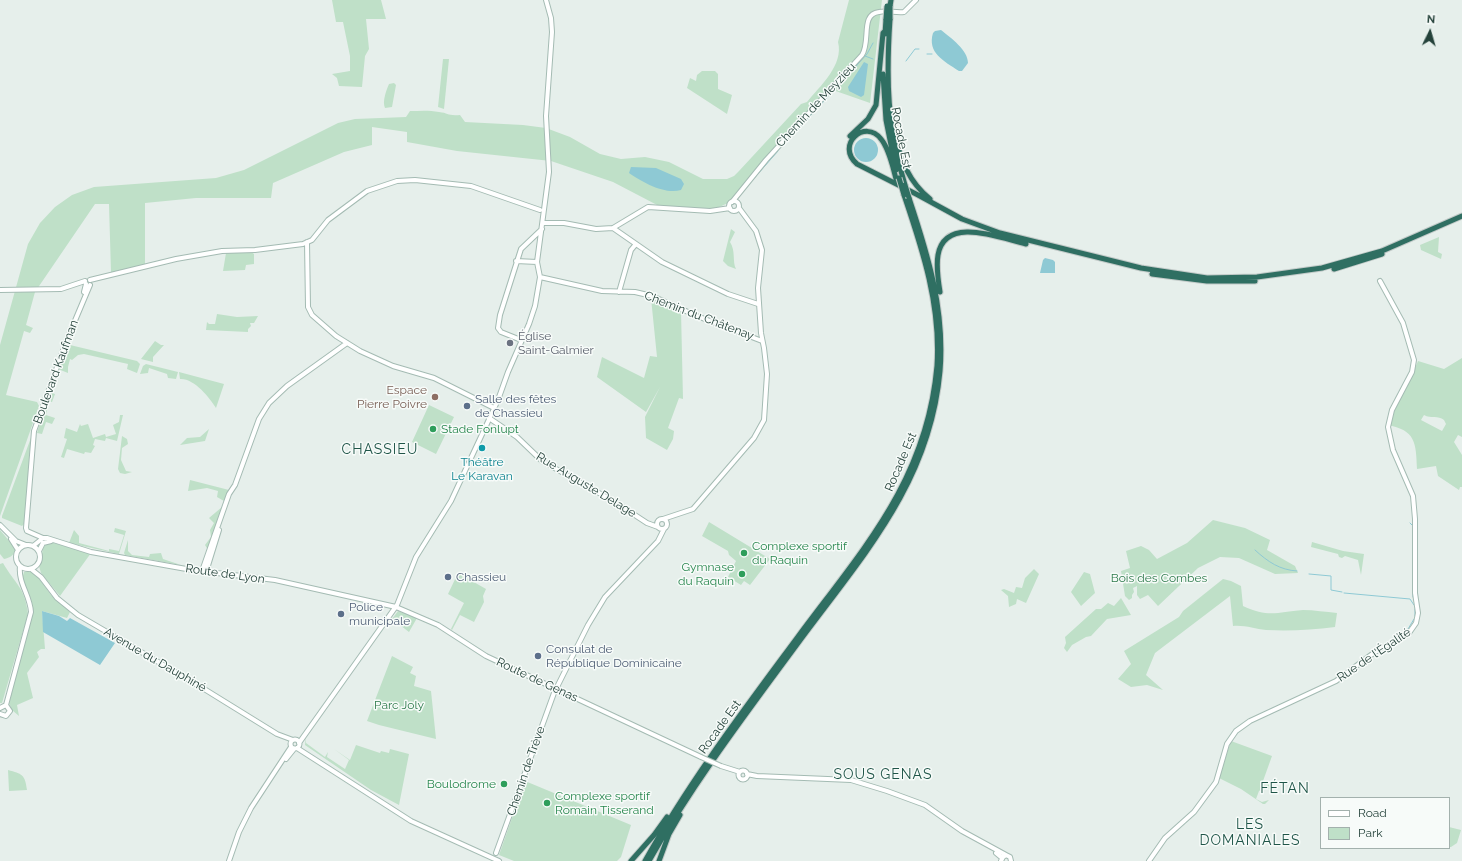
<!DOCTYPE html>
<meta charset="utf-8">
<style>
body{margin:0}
#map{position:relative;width:1462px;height:861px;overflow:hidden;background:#e6efeb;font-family:Raleway,sans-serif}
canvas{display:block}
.legend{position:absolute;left:1320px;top:797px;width:130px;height:52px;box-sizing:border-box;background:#f7fbf9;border:1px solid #a3b1ad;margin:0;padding:5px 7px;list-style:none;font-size:12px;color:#24423a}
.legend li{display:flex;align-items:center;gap:8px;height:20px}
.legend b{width:20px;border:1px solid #a3b1ad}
.north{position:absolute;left:1410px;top:12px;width:40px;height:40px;-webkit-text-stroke:3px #f7fbf9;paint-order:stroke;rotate:5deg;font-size:11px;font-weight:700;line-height:16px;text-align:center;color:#24423a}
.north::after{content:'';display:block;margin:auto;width:14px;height:18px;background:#24423a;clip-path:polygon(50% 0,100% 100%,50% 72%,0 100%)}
</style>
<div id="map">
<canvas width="1462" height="861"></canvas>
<ul class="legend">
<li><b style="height:5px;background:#fff"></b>Road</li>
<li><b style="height:11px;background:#bfe0c8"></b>Park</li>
</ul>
<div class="north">N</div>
</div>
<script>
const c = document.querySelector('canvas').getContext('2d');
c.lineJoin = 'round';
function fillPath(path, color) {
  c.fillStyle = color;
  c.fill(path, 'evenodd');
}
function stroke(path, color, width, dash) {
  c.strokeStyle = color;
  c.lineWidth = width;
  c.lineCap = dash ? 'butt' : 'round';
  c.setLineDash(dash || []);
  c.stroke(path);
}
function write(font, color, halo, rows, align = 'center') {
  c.font = font + ' Raleway,sans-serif';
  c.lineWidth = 3;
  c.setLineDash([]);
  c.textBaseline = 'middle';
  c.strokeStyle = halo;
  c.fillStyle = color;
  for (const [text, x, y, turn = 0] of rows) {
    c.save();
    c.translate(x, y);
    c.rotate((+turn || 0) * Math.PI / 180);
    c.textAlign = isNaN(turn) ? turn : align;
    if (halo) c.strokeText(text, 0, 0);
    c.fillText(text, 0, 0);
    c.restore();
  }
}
const green = new Path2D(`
 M332 0H381L386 19H366L369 49 365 56 362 87 339 86 337 78 332 74 350 71V56L343 22H336Z
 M849 0H882L870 103 830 89 766 157 728 203 713 210 659 206 613 182 551 161 457 151 407 142V132L372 127V145L344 152 273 183 271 198H196L145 203V265L111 273 109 204H95L35 292 26 325 33 328 30 333 24 331 6 395 37 402 39 406 0 516V345L28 244 40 223 55 207 72 195 94 187 216 178 244 170 338 123 355 119 406 117 410 111C419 111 429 110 439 112 449 113 447 116 460 115L465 122 523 125 546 128 570 137 600 154 621 159 645 157 669 162 703 179H727L734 176 739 171 801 104 807 102C820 86 844 65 838 42Z
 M443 59H449L444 109 438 107Z
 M702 71H715L718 74V89L732 95 727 114 687 88 690 78 696 81 697 75Z
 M394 83 396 85 392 107 385 108C382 102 386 91 389 84Z
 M731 229 735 232 730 242C736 251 732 261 736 269L728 266 723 261Z
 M1439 237 1438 252 1442 254 1441 259 1421 250 1420 245Z
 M251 252 254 254V264L246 265 245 270 223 271 226 253Z
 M651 298 681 311 683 399 679 398 668 428 674 431 673 439 667 450 646 438 645 417 660 387 646 412 597 377 602 357 644 378 650 356 657 357Z
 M217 314 237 317 258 316 254 323H250L251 326 248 329V332L206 330 207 322 209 324H215Z
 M155 341 161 345H164L153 357V362L141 359Z
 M70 345 137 361 140 364 137 373 127 369 128 364 84 354 78 355 72 360 70 359 68 367V373L58 369 64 353Z
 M1462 358V437L1458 435 1454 442 1462 455V487H1460L1459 490 1438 476 1436 466 1417 469C1416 443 1416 430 1387 425L1388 416 1403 385 1407 387 1418 361 1444 369ZM1424 415C1431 419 1438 415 1444 420L1446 424 1442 431 1421 420Z
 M146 364 178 372 176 379 168 378 167 374 149 368 148 373 140 374 143 366Z
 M179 372 224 384 216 408C210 398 194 378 180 379Z
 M49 392 55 394 52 402H49L46 415 55 418 52 424 46 422 42 434 37 433Z
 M429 405 454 417 436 454 412 442Z
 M120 415H123L117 441 106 438 105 441 95 439 93 445 95 446 91 453 85 452 84 454 67 449 64 458 61 457 67 439 64 438 66 428 77 432 80 424 81 426 88 424 93 438 105 434 106 437 116 434 113 425 119 422Z
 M209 429 205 441 180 445 187 438 200 437Z
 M32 435 24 524 22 526 2 518V516Z
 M122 436 127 439 128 444 122 448 121 460 126 471 132 472 125 474 120 473 118 469Z
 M190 480 229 490 208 550 205 545 211 537 210 530 214 523 209 518 222 507 224 501 217 497 218 491 207 488 188 491Z
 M1213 520 1245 528 1270 540 1267 550 1295 566 1298 573 1275 574 1239 558 1220 557 1198 568 1158 606 1148 595 1140 599 1137 595V586L1133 588 1134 592 1132 595V598L1129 600 1125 596 1121 571 1130 568 1126 551 1141 546 1149 550 1157 559 1187 543Z
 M709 522 770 559 750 585 744 581 741 585 728 577 736 561 729 555 728 551 702 536Z
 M115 528 126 531 119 554 69 543 74 530 79 536V543L109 551V549L119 551 124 535 114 532Z
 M0 530 16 549C14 555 10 558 4 559L0 554Z
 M128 540V551L132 555 149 557 150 554 161 553 163 559 181 565 125 555 124 553Z
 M50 542 91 553 60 596 41 573 39 566C44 556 39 547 50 542Z
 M1312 542 1343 551 1364 554 1361 575 1358 560 1345 556 1342 558 1339 557 1338 554 1311 547Z
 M3 563C15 584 25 587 28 614L2 703H0V564Z
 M1034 569 1039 574 1026 603 1017 599 1016 604 1009 607 1008 596 1001 590 1004 589 1014 593 1016 587 1022 588 1025 578Z
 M28 571 35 573 51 595 70 612 67 618 42 611 45 649H41L37 652 39 657 27 673 33 698 17 705 19 716 12 710 9 703 33 612 22 579 24 572Z
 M1084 572 1090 574 1095 593 1081 606 1071 592Z
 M458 573 486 589 483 596 484 602 474 622 460 615 452 630 451 629 464 603 448 594Z
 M1223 579 1231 581 1241 586 1243 606C1269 618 1277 612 1303 610 1314 610 1326 612 1337 613L1335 627C1312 630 1290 631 1266 630 1255 629 1245 625 1233 626L1230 596 1155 653 1146 675 1163 690 1147 685 1131 687 1118 679 1131 664 1124 651 1179 617 1183 611Z
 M1121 598 1131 615 1107 619 1091 636 1086 637 1072 645 1067 652 1064 648 1066 643 1065 637 1096 609H1101L1108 603 1114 606Z
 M398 611 417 618 409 632 392 619Z
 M392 656 413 667 410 673 416 676 414 686 431 691 436 739 379 725 367 721Z
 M306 737V743L325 757 328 752 327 757 345 769 349 760 334 749 350 760 356 745 380 753 381 751 389 753 390 749 409 754 399 805 371 790 305 745Z
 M1231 741 1272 756 1263 781 1274 787 1271 790 1260 785V787L1263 788 1259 791 1256 799 1262 802 1269 800 1265 804H1263L1241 789 1219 778Z
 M8 770C22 774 25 774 27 790L9 791Z
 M525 781 631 825 621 857 617 861H514L499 855Z
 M1449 827 1461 830 1457 843 1451 847H1449Z`);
const water = new Path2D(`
 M941 30C951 38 968 50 968 63L962 71H959C944 61 927 53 933 33L935 31Z
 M864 62 868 64 864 95 861 97 849 91 848 87Z
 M854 150a12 12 0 1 1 24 0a12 12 0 1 1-24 0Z
 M631 167 656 168 681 179 684 184 681 190C665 195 642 182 629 173Z
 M1045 258 1053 260 1055 262V273H1040L1043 260Z
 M42 611 59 616 67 621 70 618 115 643 100 665 43 632Z`);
const stream = new Path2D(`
 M927 54H932
 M865 56 873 59
 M906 61 915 49H919
 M840 84 867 54 873 43
 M815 111 835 89
 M810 116 814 112
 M779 149 809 118
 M750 183 778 151
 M1410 523 1413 526V555
 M1255 550C1268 562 1280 570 1297 571
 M1309 574 1331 576V590L1342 592
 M1413 592V558
 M1344 593 1410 599 1414 605
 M1413 594V597
 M1415 616V609
 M1401 634 1408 629 1414 619
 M1386 644 1397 637`);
const secondary = new Path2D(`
 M729 206a5 5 0 1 1 10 0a5 5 0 1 1-10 0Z
 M732 202 766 160 862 55C871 41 860 14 879 12 887 10 895 13 904 12L916 0
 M543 223H564L596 229 613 228 648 207 710 211 730 208
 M613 228 662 262 728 294 758 304
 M307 242 308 307 312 315 336 336 360 351 393 366 434 378 494 408
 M516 261 537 262
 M540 277 602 291 635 292 652 296 697 316 762 341
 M90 280 176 259 222 251 255 250 303 244 312 240 328 220 367 191 397 181 415 180 471 186 540 210
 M0 290 61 289 85 281
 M84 292 86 284
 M619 292 631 250 636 244
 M521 340 501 332 498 328 500 315 521 249 542 229
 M489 418 517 437 542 461 615 502 647 523 658 527
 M663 519 693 509 754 438 764 420 767 374 764 348 761 333 758 288 762 250 756 231 739 208
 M657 524a5 5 0 1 1 10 0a5 5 0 1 1-10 0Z
 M0 525 16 541 26 545
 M43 538 27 531 26 528 34 431 66 342 90 285
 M11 539 18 550
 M16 557a12 12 0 1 1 24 0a12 12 0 1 1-24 0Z
 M33 546 43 538H47L91 552 192 570 275 580 396 607 438 625 486 656 701 757
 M39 551 43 543 51 541
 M31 569 41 577 57 598 78 615 201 687 277 734 293 740
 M202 571 229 494 235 485 259 419 269 403 287 386 347 343
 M206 572 219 530
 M6 705 31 612C30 595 18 583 20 566
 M0 708 6 705 10 711 6 716 0 714
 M290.5 744a4.5 4.5 0 1 1 9 0a4.5 4.5 0 1 1-9 0Z
 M299 743 397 605 416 557 451 501 498 400 508 372 529 324 535 306 540 277 537 262 549 172 546 116 552 32 551 18 546 0
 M297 748 411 821 499 861
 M286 759 294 749
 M721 766 740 772
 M738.5 775a4.5 4.5 0 1 1 9 0a4.5 4.5 0 1 1-9 0Z
 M747 774 757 776 851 780 887 791 925 805 962 831 1006 855
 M496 853 554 693 588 625 605 597 658 541 664 529
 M996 853 1002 858
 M229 861 239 832 251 808 291 747
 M1001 861 1003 857 1006 855 1010 857 1011 861
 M1149 861 1165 838 1194 812 1216 782 1227 744 1236 731 1250 721 1336 681 1375 652 1409 633 1416 623 1418 613 1415 593V519L1413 496 1393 450 1388 427 1392 410 1412 372 1414 360 1403 323 1380 281`);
const highway = new Path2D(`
 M890 6 891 0
 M890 19C886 78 887 128 905 185
 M885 34 886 19
 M883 74 886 120 896 170
 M895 135C901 161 909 182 930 199
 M850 136 868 119 876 105 883 33 885 31
 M897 182C893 169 890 150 881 139 865 118 835 145 857 164L918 195 962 219 1000 233 1141 268 1207 278 1257 277 1322 268 1382 251 1462 216
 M1334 269 1382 254
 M1152 274 1207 281H1255
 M940 292C938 280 936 267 938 255 945 215 1000 238 1026 244
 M631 861 654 835 667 817
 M645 861C689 782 743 711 797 638 862 550 927 481 937 366 941 306 923 251 904 195
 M649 861C693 783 748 711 801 639 864 554 930 482 940 371 945 310 928 255 909 198
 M659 861 669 834 680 815`);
const secondaryBridge = new Path2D(`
 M701 757 721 766`);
const highwayBridge = new Path2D(`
 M886 19 887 6
 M890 19V6
 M899 178 904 195
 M905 185 909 198`);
const markers = [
 [510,343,4,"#6b7280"],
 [435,397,4,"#8d6e63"],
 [467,406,4,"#5c6f8a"],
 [433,429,4,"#2e9e5b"],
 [482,448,4,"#0f9aa8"],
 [744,553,4,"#2e9e5b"],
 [742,574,4,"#2e9e5b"],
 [448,577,4,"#5c6f8a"],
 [341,614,4,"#5c6f8a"],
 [538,656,4,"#5c6f8a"],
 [504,784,4,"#2e9e5b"],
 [547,803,4,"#2e9e5b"]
];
const streetNames = [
 ["Chemin de Meyzieu",816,105,-47],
 ["Rocade Est",901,138,79],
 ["Chemin du Châtenay",699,316,21],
 ["Boulevard Kaufman",56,372,-70],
 ["Rocade Est",901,462,-67],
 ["Rue Auguste Delage",586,485,31],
 ["Route de Lyon",225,574,8],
 ["Rue de l'Égalité",1374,655,-34],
 ["Avenue du Dauphiné",155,660,30],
 ["Route de Genas",537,680,25],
 ["Rocade Est",720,727,-54],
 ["Chemin de Trève",526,771,-71]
];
const worshipNames = [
 ["Église",518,336],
 ["Saint-Galmier",518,350]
];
const educationNames = [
 ["Espace",427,390],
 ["Pierre Poivre",427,404]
];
const serviceNames = [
 ["Salle des fêtes",475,399],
 ["de Chassieu",475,413],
 ["Chassieu",456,577],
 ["Police",349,607],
 ["municipale",349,621],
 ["Consulat de",546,649],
 ["République Dominicaine",546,663]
];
const leisureNames = [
 ["Stade Fonlupt",441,429],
 ["Complexe sportif",752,546],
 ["du Raquin",752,560],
 ["Gymnase",734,567,"right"],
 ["du Raquin",734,581,"right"],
 ["Boulodrome",496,784,"right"],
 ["Complexe sportif",555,796],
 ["Romain Tisserand",555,810]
];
const cultureNames = [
 ["Théâtre",482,462],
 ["Le Karavan",482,476]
];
const parkNames = [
 ["Bois des Combes",1159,578],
 ["Parc Joly",399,705]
];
const quarterNames = [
 ["CHASSIEU",380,450],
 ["SOUS GENAS",883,775],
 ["FÉTAN",1285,789],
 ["LES",1250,825],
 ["DOMANIALES",1250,841]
];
fillPath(green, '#bfe0c8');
fillPath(water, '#8ec9d4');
stroke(stream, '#8ec9d4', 1);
stroke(secondary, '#a4bbb3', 6);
stroke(highway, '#c2cac8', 7);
stroke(secondary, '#fff', 4);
stroke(highway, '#2f6f62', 5);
stroke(secondaryBridge, '#a4bbb3', 6, []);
stroke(highwayBridge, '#c2cac8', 7, []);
stroke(secondaryBridge, '#fff', 4);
stroke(highwayBridge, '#2f6f62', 5);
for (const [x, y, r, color] of markers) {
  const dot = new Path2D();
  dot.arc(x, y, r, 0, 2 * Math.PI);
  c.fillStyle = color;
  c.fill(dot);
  stroke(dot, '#f7fbf9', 1.5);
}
write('12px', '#24423a', '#f7fbf9', streetNames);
write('12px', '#5b616d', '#f7fbf9', worshipNames, 'left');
write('12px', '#785e54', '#f7fbf9', educationNames, 'right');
write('12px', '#4e5e75', '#f7fbf9', serviceNames, 'left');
write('12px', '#27864d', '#f7fbf9', leisureNames, 'left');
write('12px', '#0d838f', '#f7fbf9', cultureNames);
write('12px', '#2d7a4b', '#f7fbf9', parkNames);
c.letterSpacing = '1px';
write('14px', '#1f5548', '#f7fbf9', quarterNames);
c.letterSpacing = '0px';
</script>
